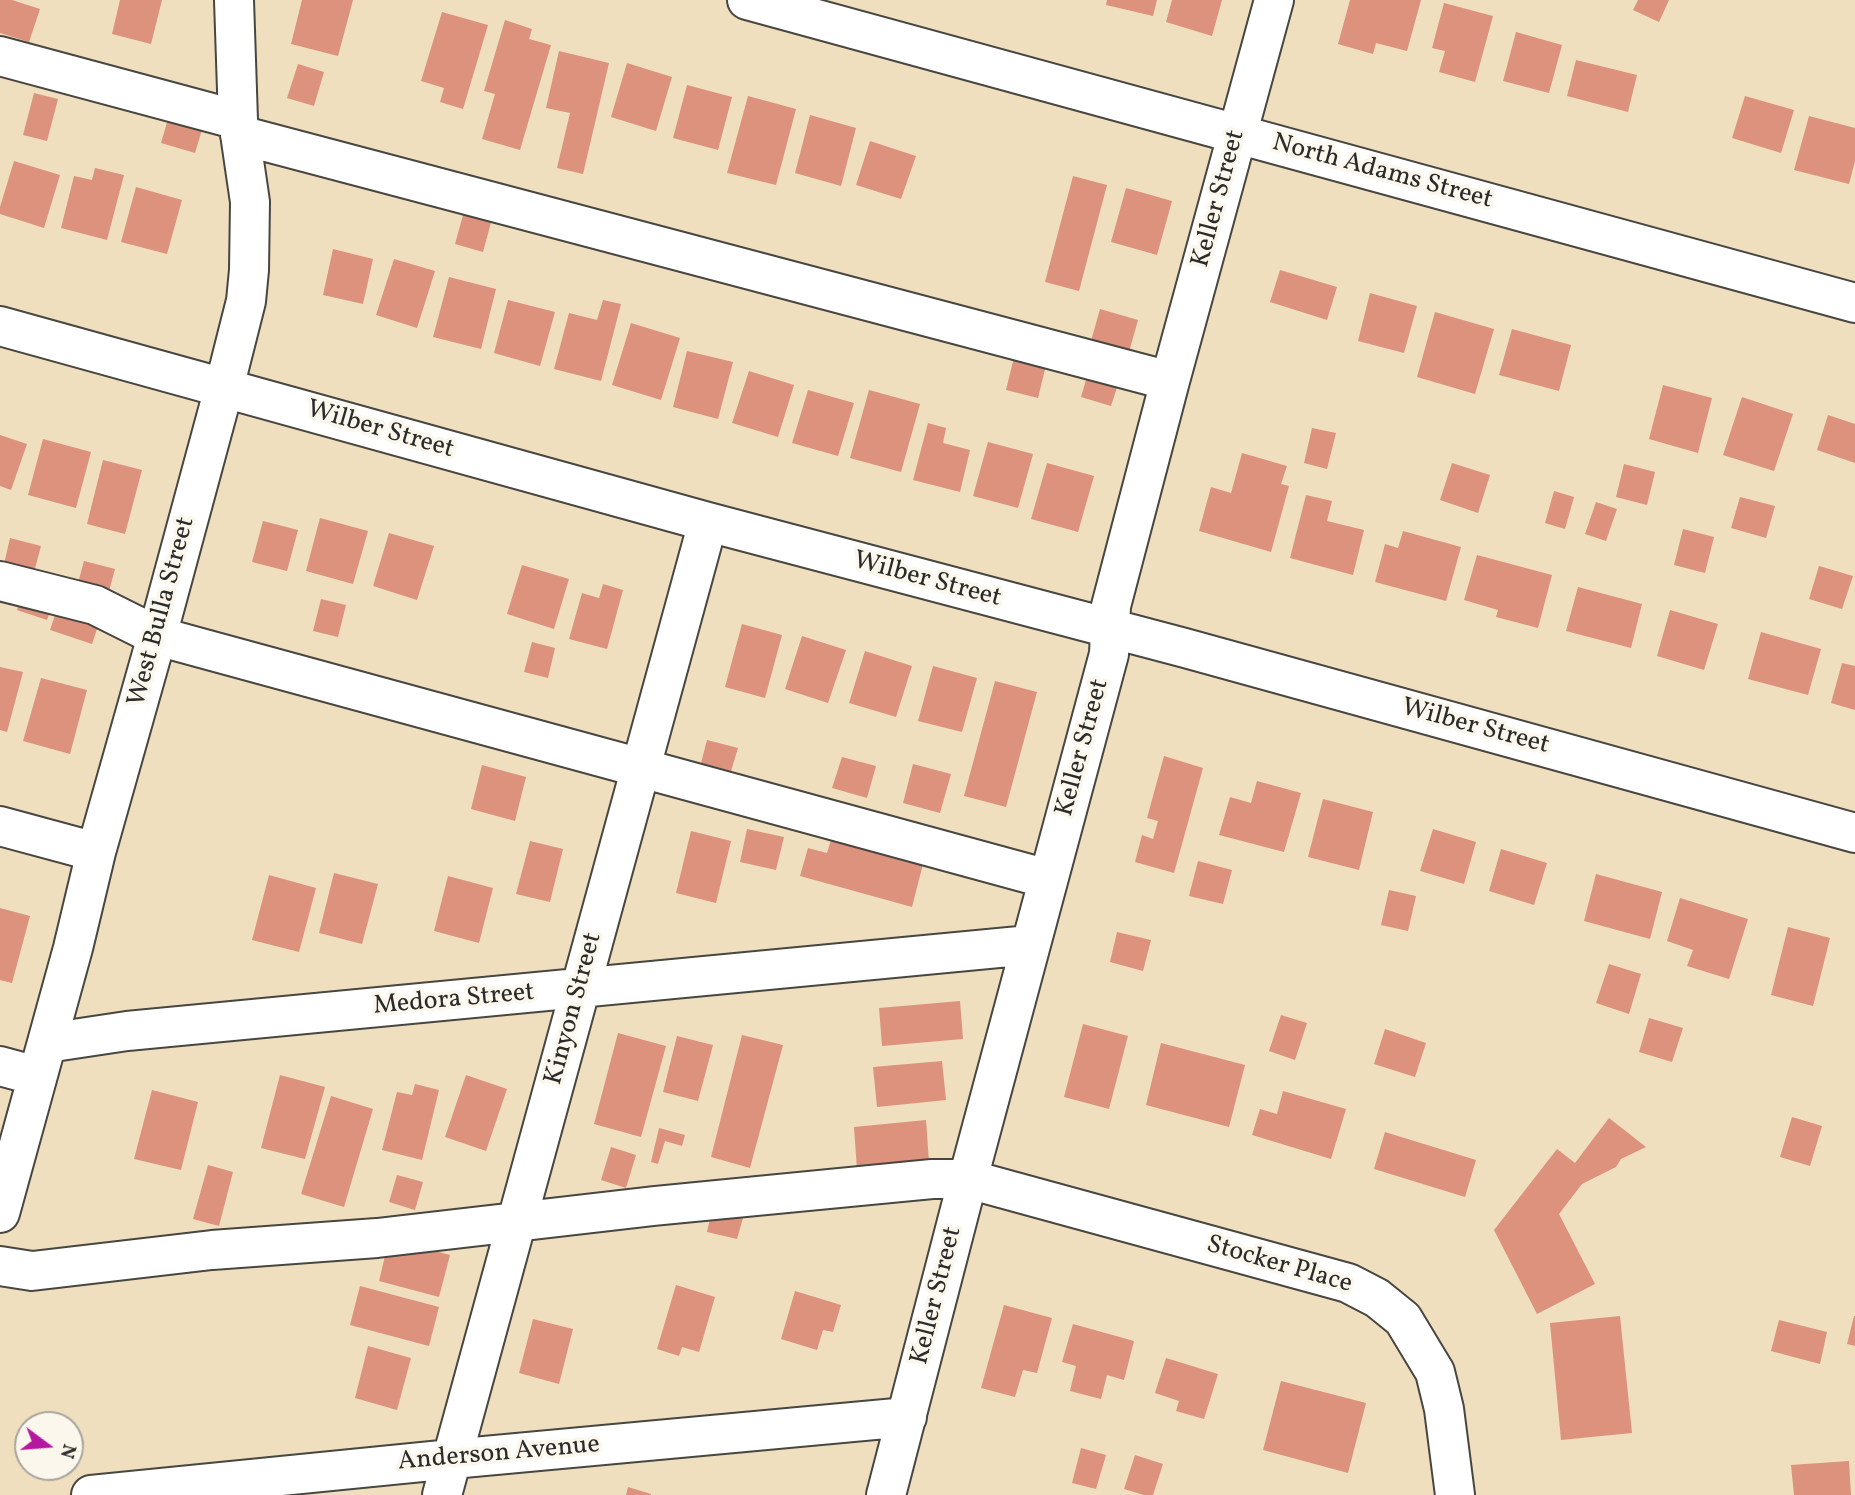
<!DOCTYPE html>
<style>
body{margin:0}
#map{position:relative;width:1855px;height:1495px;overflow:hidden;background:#efdfbe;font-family:Vollkorn,serif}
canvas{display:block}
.north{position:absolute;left:14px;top:1411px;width:70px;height:70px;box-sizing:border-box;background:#fbf7ec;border:2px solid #a8a59f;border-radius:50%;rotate:106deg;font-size:19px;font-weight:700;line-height:28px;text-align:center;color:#2b2b2b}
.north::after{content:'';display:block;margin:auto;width:24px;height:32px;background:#b5179e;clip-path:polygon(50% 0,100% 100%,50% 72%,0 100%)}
</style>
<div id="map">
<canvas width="1855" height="1495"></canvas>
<div class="north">N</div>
</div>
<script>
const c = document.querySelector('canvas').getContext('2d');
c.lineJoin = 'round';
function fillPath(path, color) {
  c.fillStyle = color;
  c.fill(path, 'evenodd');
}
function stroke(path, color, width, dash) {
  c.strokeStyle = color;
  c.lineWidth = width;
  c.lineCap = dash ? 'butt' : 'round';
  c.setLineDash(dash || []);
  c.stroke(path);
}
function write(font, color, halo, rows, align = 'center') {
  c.font = font + ' Vollkorn,serif';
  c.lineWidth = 7;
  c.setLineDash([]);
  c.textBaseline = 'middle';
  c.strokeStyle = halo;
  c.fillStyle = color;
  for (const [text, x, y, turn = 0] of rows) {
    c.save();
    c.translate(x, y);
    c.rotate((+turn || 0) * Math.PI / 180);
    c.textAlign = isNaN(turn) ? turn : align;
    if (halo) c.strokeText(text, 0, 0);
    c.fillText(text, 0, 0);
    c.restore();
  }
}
const building = new Path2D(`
 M0 0H12L40 9 29 42 0 33Z
 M120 0H162L151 44 112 34Z
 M302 0H353L338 56 291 44Z
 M1107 0H1157L1153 16 1106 5Z
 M1172 0H1222L1212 36 1166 22Z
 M1350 0H1421L1407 51 1376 43 1373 54 1338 44Z
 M1638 0H1669L1659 22 1633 10Z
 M1444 3 1493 16 1475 82 1439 72 1445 51 1432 48Z
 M442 12 488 25 463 109 440 102 444 88 421 81Z
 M505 20 532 29 529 39 551 45 520 150 482 139 495 94 484 91Z
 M1516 32 1562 45 1549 93 1503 81Z
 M559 51 609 63 583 174 557 168 570 113 546 108Z
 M1576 60 1637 75 1628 112 1567 96Z
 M627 63 672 77 656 131 611 117Z
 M298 64 324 72 314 106 287 98Z
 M687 85 732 97 718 150 673 138Z
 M34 93 58 99 47 141 23 135Z
 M748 96 796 109 776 185 727 173Z
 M1745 96 1794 110 1781 153 1732 138Z
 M170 112 204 123 195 153 161 143Z
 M810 115 856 128 841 186 795 173Z
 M1809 116 1855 128V161L1849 184 1794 170Z
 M870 141 916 156 901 199 856 185Z
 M14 161 60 175 44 228 0 214V207Z
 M95 168 124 175 107 240 61 228 74 176 92 180Z
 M1073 176 1107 185 1079 291 1045 282Z
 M136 187 182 200 167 254 121 242Z
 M1126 188 1172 201 1157 255 1111 242Z
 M465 208 493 215 483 252 455 244Z
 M333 249 373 259 363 304 323 295Z
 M394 259 435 271 417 328 376 315Z
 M1280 270 1337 287 1327 320 1270 302Z
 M449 277 496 289 481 349 433 337Z
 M1370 293 1417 306 1404 353 1358 341Z
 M508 300 555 312 540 366 494 353Z
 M603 300 621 304 601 381 554 369 569 313 597 320Z
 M1100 309 1138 320 1129 352 1091 341Z
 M1435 312 1494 329 1475 394 1417 377Z
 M631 323 680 338 661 400 612 385Z
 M1512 329 1571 345 1559 391 1499 375Z
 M687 351 733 362 718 419 673 407Z
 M1015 353 1047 361 1038 398 1006 390Z
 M1090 366 1121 375 1111 406 1081 397Z
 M749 371 794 385 778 437 732 423Z
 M1663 385 1712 398 1698 453 1649 439Z
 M808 390 854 403 838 456 792 443Z
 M869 390 920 404 901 472 850 458Z
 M1742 397 1793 414 1774 471 1723 455Z
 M1828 415 1855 424V463L1817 450Z
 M928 423 946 428 943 443 970 450 960 492 913 480Z
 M1312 428 1336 433 1327 469 1304 463Z
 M0 435 27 444 11 490 0 486Z
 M43 439 91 452 76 508 28 495Z
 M988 442 1033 454 1018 508 973 496Z
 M1242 453 1287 466 1281 484 1289 486 1271 552 1199 531 1211 487 1231 493Z
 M103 460 142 470 125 534 87 524Z
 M1047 463 1094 476 1078 532 1031 519Z
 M1452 463 1490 475 1478 513 1440 500Z
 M1624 464 1655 472 1647 505 1616 497Z
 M1554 491 1574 497 1565 529 1545 523Z
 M1306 495 1332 501 1327 521 1364 530 1353 575 1290 558Z
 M1740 497 1775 506 1766 538 1731 528Z
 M1596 502 1617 509 1606 541 1585 534Z
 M320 518 368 531 353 584 306 571Z
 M263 521 298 530 287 571 252 562Z
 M1683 529 1714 537 1705 573 1674 565Z
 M1403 531 1461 547 1446 601 1375 582 1385 544 1398 548Z
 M389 533 434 546 417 600 373 586Z
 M10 538 41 546 34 572 4 564Z
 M1477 555 1552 575 1538 628 1496 617 1498 610 1464 600Z
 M84 561 115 569 109 591 78 583Z
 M522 565 569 579 554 629 507 614Z
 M1819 566 1853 576 1842 609 1809 599Z
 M603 584 623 590 607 649 569 639 582 593 599 598Z
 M1578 587 1642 604 1631 648 1566 631Z
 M23 591 54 601 47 620 17 610Z
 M321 599 346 605 338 637 313 631Z
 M58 606 100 620 92 644 50 630Z
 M1670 610 1718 624 1704 670 1657 656Z
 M742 624 782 635 765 698 725 687Z
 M1761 632 1821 649 1808 695 1748 679Z
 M802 636 846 650 828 703 785 689Z
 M532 642 555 648 548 678 524 672Z
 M865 651 912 666 896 717 849 703Z
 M1842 663 1855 666V710L1831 703Z
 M933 666 977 678 962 732 918 721Z
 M0 667 23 672 7 732 0 730Z
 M41 678 87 690 70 754 23 741Z
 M995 681 1037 692 1006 807 964 796Z
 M707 740 738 748 731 771 701 763Z
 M1164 756 1203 768 1174 873 1135 862 1142 835 1153 839 1158 821 1147 818Z
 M842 757 876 766 867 798 832 788Z
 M913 764 951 774 940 813 903 803Z
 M482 765 526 777 515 821 471 809Z
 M1257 781 1301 793 1284 852 1219 835 1230 797 1251 803Z
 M1323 799 1373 812 1359 870 1308 857Z
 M747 829 784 837 776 870 740 862Z
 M1433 829 1476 842 1464 884 1420 871Z
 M691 831 731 841 716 903 676 893Z
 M831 840 923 864 912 907 800 876 808 848 827 853Z
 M530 841 563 849 550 902 516 894Z
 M1501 849 1547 863 1534 905 1489 891Z
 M1198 861 1232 870 1223 904 1189 896Z
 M334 873 378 884 362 944 319 933Z
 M1596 874 1662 892 1650 939 1584 921Z
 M269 875 316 888 299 952 252 940Z
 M448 876 493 888 479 943 434 931Z
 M1389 890 1416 896 1408 931 1381 925Z
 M1680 898 1748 919 1729 979 1687 966 1693 950 1667 941Z
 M0 908 30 916 12 983 0 980Z
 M1788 927 1830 938 1813 1006 1771 995Z
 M1117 932 1151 940 1143 971 1110 962Z
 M1609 964 1641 974 1629 1014 1596 1003Z
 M960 1001 963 1039 882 1046 879 1008Z
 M1281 1015 1307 1023 1295 1060 1269 1051Z
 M1649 1018 1683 1028 1672 1062 1639 1052Z
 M1083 1024 1128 1036 1109 1109 1064 1097Z
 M1385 1029 1426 1043 1415 1077 1374 1064Z
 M618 1033 666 1046 641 1137 594 1124Z
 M742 1035 783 1045 750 1168 711 1157Z
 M677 1036 713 1045 698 1101 663 1092Z
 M1161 1043 1245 1065 1229 1127 1146 1105Z
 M942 1061 946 1100 877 1107 873 1067Z
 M280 1075 325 1087 305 1159 261 1148Z
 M466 1075 507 1089 486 1151 445 1137Z
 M415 1084 439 1090 422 1160 382 1150 397 1092 412 1095Z
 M152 1090 198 1102 181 1170 134 1159Z
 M1283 1091 1346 1109 1331 1159 1252 1135 1260 1109 1277 1114Z
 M331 1096 373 1109 344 1207 301 1194Z
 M1792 1117 1822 1126 1810 1166 1780 1157Z
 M1609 1118 1646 1147 1621 1159 1616 1167 1582 1184 1559 1214 1595 1284 1537 1314 1494 1230 1557 1149 1575 1163Z
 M926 1120 929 1162 857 1169 854 1127Z
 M659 1128 685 1135 682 1146 665 1141 658 1164 651 1162Z
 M1385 1132 1476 1160 1465 1197 1374 1169Z
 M611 1147 636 1155 626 1188 601 1180Z
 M208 1165 233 1172 219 1226 193 1219Z
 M397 1175 423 1182 415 1210 389 1202Z
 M712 1210 743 1218 737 1239 707 1232Z
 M389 1239 450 1255 439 1297 379 1281Z
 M676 1285 715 1297 699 1352 682 1347 679 1356 657 1349Z
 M360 1286 439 1307 429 1346 350 1325Z
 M795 1291 841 1305 833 1332 823 1330 817 1350 781 1339Z
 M1004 1305 1052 1318 1037 1373 1023 1370 1015 1397 981 1388Z
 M1620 1316 1632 1433 1561 1440 1550 1323Z
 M1854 1316H1855V1346L1847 1344Z
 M533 1319 573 1329 559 1384 519 1373Z
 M1779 1320 1827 1332 1820 1364 1771 1351Z
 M1073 1324 1134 1341 1124 1380 1107 1375 1101 1399 1070 1391 1076 1366 1062 1362Z
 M368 1346 411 1358 397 1410 355 1398Z
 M1166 1358 1218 1374 1204 1419 1176 1411 1179 1401 1155 1393Z
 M1281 1381 1366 1403 1348 1473 1263 1450Z
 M1081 1448 1106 1455 1096 1489 1072 1483Z
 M1135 1455 1163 1464 1153 1495H1144L1124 1489Z
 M1849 1461 1851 1495H1794L1791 1465Z
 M628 1487 651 1494V1495H626Z`);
const minor = new Path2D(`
 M747 0 1855 303
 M0 56 238 120
 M240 135 1170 381
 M0 326 708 522 1185 648 1855 833
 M0 581 95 605 157 636 1048 879
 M0 826 96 852
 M47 1043 127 1031 1030 945
 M0 1066 37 1076
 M0 1213 73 948 96 852 157 636 224 388 246 301 249 270 250 202 238 120 234 0
 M0 1266 32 1271 212 1250 377 1238 654 1206 932 1179H968L1348 1283 1377 1298 1403 1319 1435 1372 1444 1409 1455 1495
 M91 1495 452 1459 907 1417
 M442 1495 708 522
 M886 1495 968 1179 1109 654 1111 606 1170 381 1274 0`);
const streetNames = [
 ["North Adams Street",1382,173,15],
 ["Keller Street",1220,199,-75],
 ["Wilber Street",380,431,16],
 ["Wilber Street",927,581,15],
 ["West Bulla Street",163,612,-75],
 ["Wilber Street",1475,728,15],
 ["Keller Street",1084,748,-75],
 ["Medora Street",454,1001,-5],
 ["Kinyon Street",575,1009,-75],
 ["Stocker Place",1279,1266,16],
 ["Keller Street",938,1296,-76],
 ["Anderson Avenue",499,1455,-5]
];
fillPath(building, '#dc927d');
stroke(minor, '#484641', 42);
stroke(minor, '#fff', 38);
write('26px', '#2b2b2b', '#fbf7ec', streetNames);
</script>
